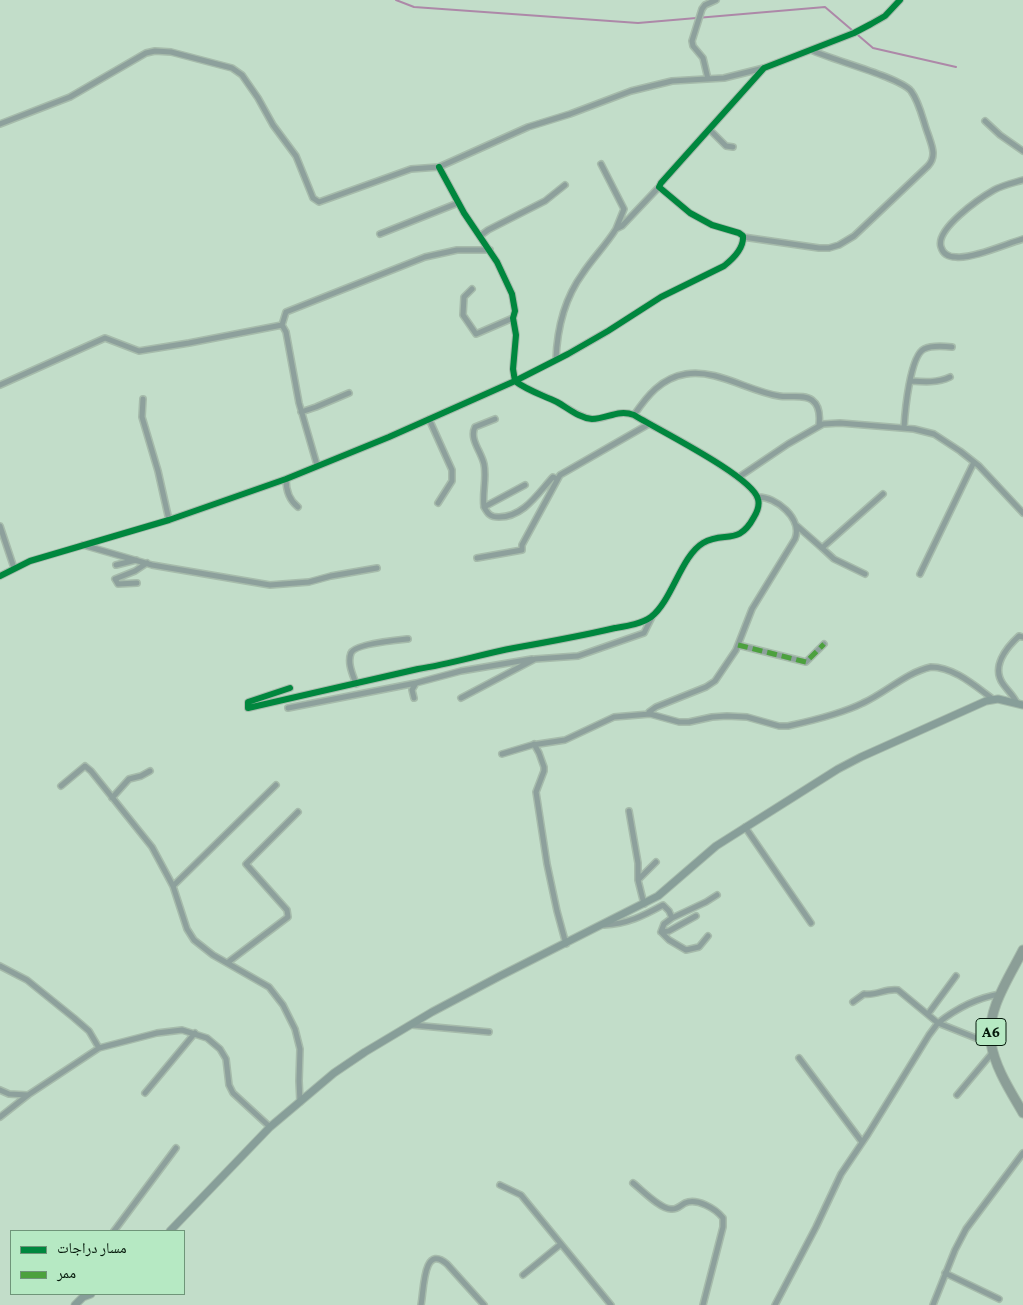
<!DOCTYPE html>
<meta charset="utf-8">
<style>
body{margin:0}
#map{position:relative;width:1023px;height:1305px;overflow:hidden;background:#c2ddc9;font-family:"Crimson Pro","Noto Naskh Arabic",serif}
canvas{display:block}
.legend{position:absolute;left:10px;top:1230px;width:175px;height:65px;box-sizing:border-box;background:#b6e9c3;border:1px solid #6f9579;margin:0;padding:6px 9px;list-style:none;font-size:15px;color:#05180b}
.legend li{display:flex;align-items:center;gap:10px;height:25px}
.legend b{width:25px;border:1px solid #6f9579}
</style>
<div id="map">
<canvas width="1023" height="1305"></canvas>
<ul class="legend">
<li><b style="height:6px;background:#00873e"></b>مسار دراجات</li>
<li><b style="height:6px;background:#4ca13e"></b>ممر</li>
</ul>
</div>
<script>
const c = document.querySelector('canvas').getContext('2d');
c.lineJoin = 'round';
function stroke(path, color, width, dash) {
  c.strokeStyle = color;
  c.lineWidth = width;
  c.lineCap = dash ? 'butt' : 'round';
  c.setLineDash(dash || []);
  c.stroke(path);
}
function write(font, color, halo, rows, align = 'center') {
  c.font = font + ' "Crimson Pro",serif';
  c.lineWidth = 5;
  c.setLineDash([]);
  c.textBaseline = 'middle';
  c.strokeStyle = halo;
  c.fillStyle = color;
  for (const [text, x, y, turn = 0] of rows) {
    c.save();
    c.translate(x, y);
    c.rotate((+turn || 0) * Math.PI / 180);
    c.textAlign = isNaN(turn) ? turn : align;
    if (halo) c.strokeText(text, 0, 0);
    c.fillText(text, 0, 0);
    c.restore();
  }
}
const stream = new Path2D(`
 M396 0 414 7 638 23 825 7 873 48 956 67`);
const street = new Path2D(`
 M708 79 703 58 693 46 692 41 702 9 705 5 716 0
 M985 121 1000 135 1023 151
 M0 124 70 97 146 53 155 51 171 52 232 68 242 75 258 98 273 125 296 156 313 198 319 202 411 169 439 167 528 127 570 114 631 91 672 81 724 78 764 68
 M709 129 726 146 733 147
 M601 164 624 209 616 229
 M1023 180C1013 183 1003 185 994 190 980 198 935 229 941 247 943 254 949 257 956 257 972 259 1006 244 1023 239
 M380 234 458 203
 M480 236 488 230 545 201 565 185
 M743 237 819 248H829L839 245 854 236 928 166C937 156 932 146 928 134 923 121 920 103 911 91 899 77 832 60 811 50
 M472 289 464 297 463 315 476 334 513 318
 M282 325 286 312 425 257 457 250H490
 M556 360C557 328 564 299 583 273 593 258 606 245 616 229L622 226 659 187
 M911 381C924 382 938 383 950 377
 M0 385 105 338 139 351 189 343 282 325 286 332 299 403 317 465
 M143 399 142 417 158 471 169 520
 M301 412 316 407 349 393
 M634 415C647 396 661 378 686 374 717 369 748 391 779 396 789 398 804 394 812 400 820 406 820 417 819 425
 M429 419 452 470V481L438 503
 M904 428C905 411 910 356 924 349 932 345 943 346 952 347
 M739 477 788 444 823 424 840 423 914 429 934 434 960 451 979 466 1023 513
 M286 479C286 490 289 500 298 507
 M525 485 484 507C488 514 490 517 499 517 524 517 538 493 553 477L557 479
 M757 497C776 496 803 519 795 539L752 609 736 650 715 681 706 687 656 707 649 712 650 714 679 722H689L712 717 727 716 747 717 779 726H788C811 721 843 713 863 703 887 692 905 673 931 667 954 667 975 686 993 699
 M484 507C482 493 487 478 484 464 481 451 469 439 475 427L495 419
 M0 526 14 568
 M797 526 822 548 883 494
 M83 545 152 565 270 585 309 582 331 576 377 568
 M822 548 834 559 865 574
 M477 558 522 550V545L560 475 649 424
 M116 565 136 560
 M920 574 974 462
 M0 576 30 561 169 520 286 479 389 437 515 381 568 354 608 331 661 297 724 266C733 259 744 248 743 236L739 233 712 225 690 213 659 187 661 183 764 68 854 33 871 24 885 16 900 0
 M137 583 118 584 115 579 135 571 147 563
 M738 645 806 662 824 644
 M356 684C353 675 347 663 351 653 355 644 398 640 408 639
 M290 688 248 702V708L418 669C451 664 482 654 514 648 548 642 581 636 615 628 627 626 641 624 651 617 672 601 681 556 703 543 724 530 738 547 754 517 757 512 760 506 758 499 752 476 658 430 634 415 618 409 607 419 592 419 579 418 568 408 557 402 543 395 528 391 515 381L513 369 516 335 513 318 515 311 512 294 497 262 464 213 439 167
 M414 698 412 690 416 683 461 671 532 659
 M461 698 535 659 578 656 644 633 652 617
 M1017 703C1013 695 1008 691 1003 684 991 667 1006 648 1019 636L1023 637
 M288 708 416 683
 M534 744 539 753 544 767V771L536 792 547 864 557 911 566 944
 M502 754 532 745 565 740 614 717 650 714
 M61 786 85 766 91 771 152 847 173 886 187 929 194 940 213 955 269 987 283 1005 295 1029 300 1049 299 1081 300 1102
 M112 798 129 779 141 776 150 771
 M629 811 638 863V880
 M745 827 811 923
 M173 886 276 785
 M644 904 638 880 656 862
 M672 918 664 924 661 932 669 931 696 916
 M604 925C627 924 643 916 663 905L669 911 672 918 706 902 717 895
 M661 932 669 940 686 950 699 947 708 936
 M227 963 288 917 287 910 246 864 298 812
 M0 966 27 980 74 1018 89 1031 99 1048
 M853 1002 864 994C876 996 886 988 898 990L938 1023C957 1008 976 998 1000 994
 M928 1014 956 976
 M412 1025 489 1032
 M799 1058 862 1142
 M0 1090 9 1094 28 1095
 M145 1093 195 1033
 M957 1095 993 1052
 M0 1117 28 1095 99 1048 157 1033 182 1030 207 1038 220 1049 226 1059 229 1085 233 1093 270 1127
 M633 1183C642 1190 660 1209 671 1209 677 1210 681 1205 685 1203 697 1198 715 1208 723 1218V1227L703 1305
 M500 1185 521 1195 611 1305
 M114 1231 176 1148
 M945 1273 999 1299
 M523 1275 561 1244
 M421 1305C424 1290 423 1243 447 1264L484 1305
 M775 1305 816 1227 841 1174 868 1134 929 1035 938 1023 991 1044
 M933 1305 955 1250 966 1229 1023 1153`);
const secondary = new Path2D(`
 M170 1231 270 1127 334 1073 365 1052 432 1012 500 976 658 896 716 846 838 769 861 757 986 701 998 699 1023 705
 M75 1305 83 1297 91 1294`);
const highway = new Path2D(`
 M1023 950C1009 978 986 1010 991 1043 995 1068 1011 1092 1023 1113`);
const quiet = new Path2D(`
 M738 645 806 662 824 644`);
const cycleway = new Path2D(`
 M0 576 30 561 169 520 286 479 389 437 515 381 568 354 608 331 661 297 724 266C733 259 744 248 743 236L739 233 712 225 690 213 659 187 661 183 764 68 854 33 871 24 885 16 900 0
 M290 688 248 702V708L418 669C451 664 482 654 514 648 548 642 581 636 615 628 627 626 641 624 651 617 672 601 681 556 703 543 724 530 738 547 754 517 757 512 760 506 758 499 752 476 658 430 634 415 618 409 607 419 592 419 579 418 568 408 557 402 543 395 528 391 515 381L513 369 516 335 513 318 515 311 512 294 497 262 464 213 439 167`);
const shields = [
 [991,1032,30]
];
const shieldNames = [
 ["A6",991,1032]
];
stroke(stream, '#ad88a8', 2);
stroke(street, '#a6bbab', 8);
stroke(secondary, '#a6bbab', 9);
stroke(highway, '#a6bbab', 11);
stroke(street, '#8da09c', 5);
stroke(secondary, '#879e99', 7);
stroke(highway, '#8b9e97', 9);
stroke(quiet, '#4ca13e', 5, [10, 5]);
stroke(cycleway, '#00873e', 6);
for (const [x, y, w] of shields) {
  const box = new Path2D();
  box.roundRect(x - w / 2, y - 13.5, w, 27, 4);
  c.fillStyle = '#b6e9c3';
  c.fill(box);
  stroke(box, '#05180b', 1);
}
write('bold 16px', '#05180b', null, shieldNames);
</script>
